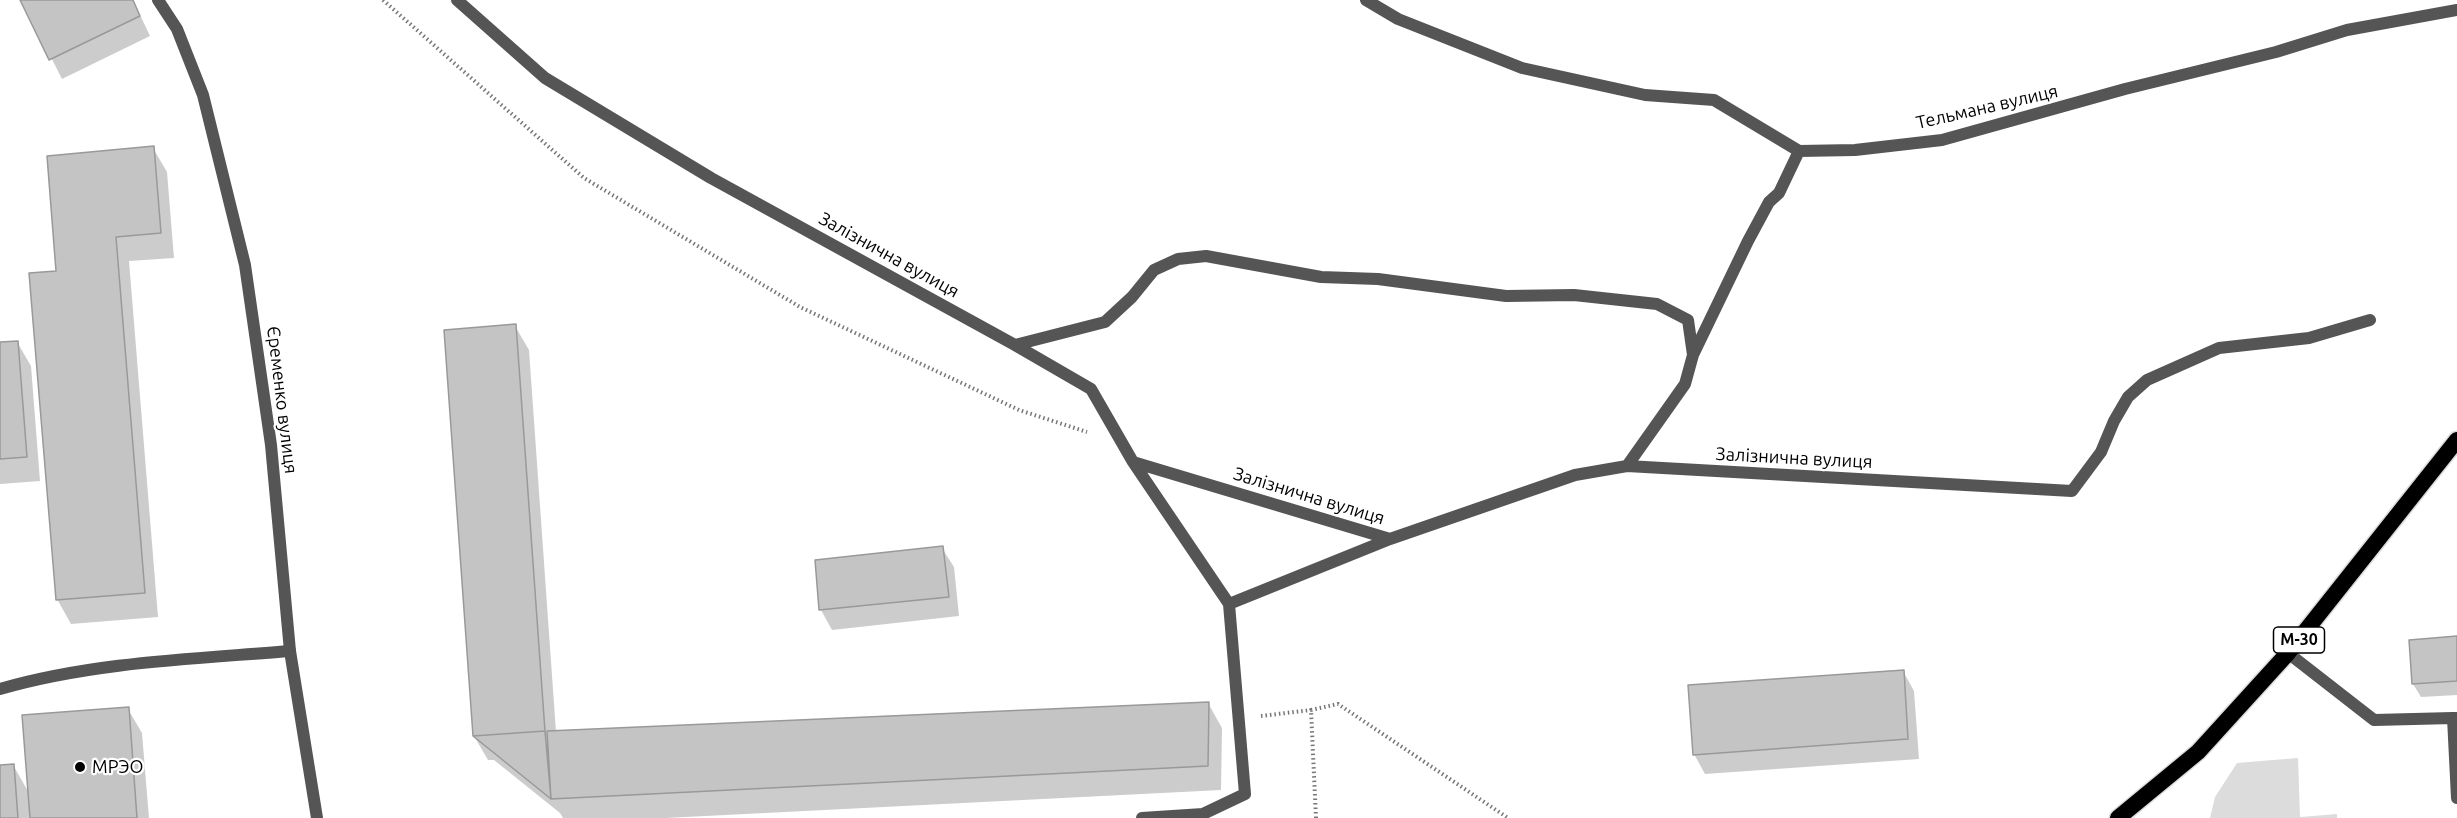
<!DOCTYPE html>
<meta charset="utf-8">
<style>
body{margin:0}
canvas{display:block;background:#fff}
</style>
<canvas width="2457" height="818"></canvas>
<script>
const c = document.querySelector('canvas').getContext('2d');
c.lineJoin = 'round';
function fillPath(path, color) {
  c.fillStyle = color;
  c.fill(path, 'evenodd');
}
function stroke(path, color, width, dash) {
  c.strokeStyle = color;
  c.lineWidth = width;
  c.lineCap = dash ? 'butt' : 'round';
  c.setLineDash(dash || []);
  c.stroke(path);
}
function write(font, color, halo, rows, align = 'center') {
  c.font = font + ' Ubuntu,sans-serif';
  c.lineWidth = 4.5;
  c.setLineDash([]);
  c.textBaseline = 'middle';
  c.strokeStyle = halo;
  c.fillStyle = color;
  for (const [text, x, y, turn = 0] of rows) {
    c.save();
    c.translate(x, y);
    c.rotate((+turn || 0) * Math.PI / 180);
    c.textAlign = isNaN(turn) ? turn : align;
    if (halo) c.strokeText(text, 0, 0);
    c.fillText(text, 0, 0);
    c.restore();
  }
}
const green = new Path2D(`
 M2298 758 2300 817 2337 814V818H2210L2215 797 2237 763Z`);
const shadow = new Path2D(`
 M22 0H133L150 36 62 79Z
 M153 148 167 172 174 258 129 261 158 617 71 624 57 599 58 272Z
 M515 326 529 350 556 732 1208 703 1222 728 1221 790 666 818H563L560 813 494 760H488L474 736Z
 M17 342 31 366 40 481 0 484V344Z
 M942 548 954 567 959 616 832 630 821 610 816 562Z
 M2457 638V695L2421 697 2413 684Z
 M1903 671 1914 691 1919 759 1705 774 1694 754Z
 M128 709 142 733 149 818H0V766L13 765 29 793Z`);
const building = new Path2D(`
 M20 0H133L140 16 49 60Z
 M154 146 161 233 116 237 145 593 56 600 29 273 56 271 47 156Z
 M516 324 545 731 473 736 444 330Z
 M18 341 27 457 0 459V342Z
 M943 546 949 597 819 610 815 560Z
 M2457 636V681L2412 684 2409 640Z
 M1904 670 1908 739 1693 755 1688 685Z
 M1209 702 1208 766 551 799 547 731Z
 M129 707 137 818H30L22 715Z
 M545 731 551 799 473 736Z
 M14 764 18 818H0V765Z`);
const path = new Path2D(`
 M383 0 584 178 800 307 1019 410 1087 432
 M1261 716 1311 710
 M1316 818 1311 710 1338 704 1508 818`);
const service = new Path2D(`
 M2288 653 2374 720 2453 718 2457 798`);
const minor = new Path2D(`
 M457 0 545 78 711 178 1015 345 1091 389 1133 462 1390 539 1575 475 1627 466 2072 491 2101 452 2114 421 2128 397 2147 380 2219 348 2309 338 2370 320
 M1366 0 1398 19 1522 68 1645 95 1714 100 1799 151 1855 150 1942 140 2125 89 2276 52 2347 30 2457 10
 M1015 345 1105 322 1132 297 1154 270 1178 259 1206 256 1321 277 1378 279 1506 296 1574 295 1657 304 1688 320 1693 355 1685 384 1627 466
 M1693 355 1748 241 1769 202 1779 193 1799 151
 M1133 462 1229 604 1390 539
 M0 689C94 662 193 659 290 651
 M2453 718H2457
 M1142 818 1203 814 1245 794 1229 604`);
const tertiary = new Path2D(`
 M158 0 177 29 203 95 245 265 271 445 290 651 317 818`);
const trunk = new Path2D(`
 M2118 818 2198 752 2288 653 2457 440`);
const markers = [
 [80,767,6,"#000"]
];
const shields = [
 [2299,640,51]
];
const shieldNames = [
 ["М-30",2299,640]
];
const streetNames = [
 ["Тельмана вулиця",1987,107,-13],
 ["Залізнична вулиця",889,255,29],
 ["Єременко вулиця",282,400,83],
 ["Залізнична вулиця",1794,458,3],
 ["Залізнична вулиця",1309,496,17]
];
const poiNames = [
 ["МРЭО",92,767]
];
fillPath(green, '#dcdcdc');
fillPath(shadow, '#0003');
fillPath(building, '#c4c4c4');
stroke(building, '#999', 1.5);
stroke(trunk, '#dbdbdb', 19);
stroke(path, '#777', 4, [1.5, 3]);
stroke(service, '#555', 12);
stroke(minor, '#555', 12);
stroke(tertiary, '#555', 12);
stroke(trunk, '#000', 16);
for (const [x, y, r, color] of markers) {
  const dot = new Path2D();
  dot.arc(x, y, r, 0, 2 * Math.PI);
  c.fillStyle = color;
  c.fill(dot);
  stroke(dot, '#fff', 2);
}
for (const [x, y, w] of shields) {
  const box = new Path2D();
  box.roundRect(x - w / 2, y - 13, w, 26, 4.5);
  c.fillStyle = '#fff';
  c.fill(box);
  stroke(box, '#000', 1.5);
}
write('bold 16px', '#000', null, shieldNames);
write('18px', '#000', '#fff', streetNames);
write('18px', '#000', '#fff', poiNames, 'left');
</script>
